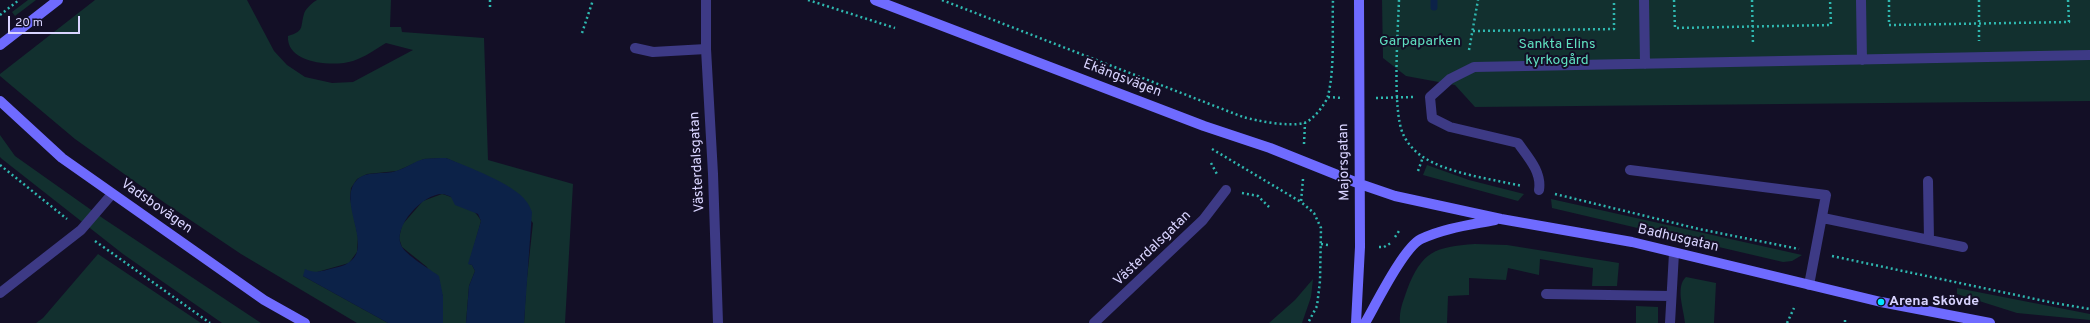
<!DOCTYPE html>
<meta charset="utf-8">
<style>
body{margin:0}
#map{position:relative;width:2090px;height:323px;overflow:hidden;background:#130f26;font-family:Overpass,sans-serif}
canvas{display:block}
.scale{position:absolute;left:8px;top:16px;width:72px;height:18px;box-sizing:border-box;border:2px solid #d9d4ff;border-top:0;padding-left:5px;font-size:12px;line-height:14px;white-space:nowrap;color:#d9d4ff;-webkit-text-stroke:3px #130f26;paint-order:stroke}
</style>
<div id="map">
<canvas width="2090" height="323"></canvas>
<div class="scale">20 m</div>
</div>
<script>
const c = document.querySelector('canvas').getContext('2d');
c.lineJoin = 'round';
function fillPath(path, color) {
  c.fillStyle = color;
  c.fill(path, 'evenodd');
}
function stroke(path, color, width, dash) {
  c.strokeStyle = color;
  c.lineWidth = width;
  c.lineCap = dash ? 'butt' : 'round';
  c.setLineDash(dash || []);
  c.stroke(path);
}
function write(font, color, halo, rows, align = 'center') {
  c.font = font + ' Overpass,sans-serif';
  c.lineWidth = 4;
  c.setLineDash([]);
  c.textBaseline = 'middle';
  c.strokeStyle = halo;
  c.fillStyle = color;
  for (const [text, x, y, turn = 0] of rows) {
    c.save();
    c.translate(x, y);
    c.rotate((+turn || 0) * Math.PI / 180);
    c.textAlign = isNaN(turn) ? turn : align;
    if (halo) c.strokeText(text, 0, 0);
    c.fillText(text, 0, 0);
    c.restore();
  }
}
const green = new Path2D(`
 M28 0H36L15 16 12 12Z
 M95 0H247L274 51 287 65 305 77 332 83 353 82 413 50 386 43C376 49 365 57 353 61 334 67 286 64 288 36 305 31 300 27 304 14 305 9 313 2 317 0H391L390 27H401L402 32 484 38 488 160 573 184 565 323H524L526 287 533 223 497 181 446 158 424 159 397 171 367 174 357 179 351 188 350 198 358 237 357 252 349 263 303 276 388 323H357L241 254 165 203 75 139 0 76V74Z
 M1382 0H2090V101L1475 107 1455 85 1406 76 1383 58Z
 M0 135 15 156 104 219 261 323H222L123 254 2 159 0 157Z
 M1427 165 1469 180 1524 194 1518 201 1423 175Z
 M442 194C456 198 475 208 481 221L469 264 472 265 475 271 469 286 466 323H443V296L427 267 402 247 399 238 402 225 423 201Z
 M1551 199 1802 255 1792 261 1783 262 1552 208Z
 M1475 244 1507 245 1619 263 1617 286H1592L1593 268 1540 259 1539 275 1508 268 1506 280 1469 278V295L1448 296 1447 323H1400C1399 310 1403 302 1407 290 1422 251 1435 247 1475 244Z
 M98 254 201 323H36L43 318Z
 M1686 277 1716 283 1714 323H1685C1684 310 1675 287 1686 277Z
 M1313 279 1311 297 1302 323H1269L1295 300Z
 M1957 288 2090 314V320L2017 313 1957 294Z
 M1636 306 1658 307V323H1636Z`);
const water = new Path2D(`
 M446 158C466 166 514 184 526 201 529 204 530 208 532 212L524 323H466L469 286 475 271 472 265 468 264 481 221 478 214 455 205 451 197C449 196 445 194 442 194 423 194 393 226 401 245 405 255 430 269 439 276L443 296V323H388L303 276 305 269C315 274 323 271 334 268 338 267 344 266 348 263 375 248 337 202 356 181 365 170 384 175 396 171 406 168 415 161 424 159 431 158 439 158 446 158Z`);
const stream = new Path2D(`
 M1434 0V7`);
const path = new Path2D(`
 M490 0V8
 M808 0 895 28
 M942 0 1243 117C1258 121 1288 127 1304 123 1313 120 1325 105 1328 96 1335 67 1332 30 1333 0
 M1399 0C1398 30 1392 110 1403 134 1407 143 1414 151 1423 157 1449 174 1492 179 1522 186
 M1674 0 1675 28 1831 25 1830 0
 M1752 0 1753 45
 M1889 0V25L2069 22 2068 0
 M1979 0V41
 M0 15 19 0
 M1473 31 1614 29V0
 M582 33 593 0
 M1469 50 1478 0
 M1328 97 1343 98
 M1376 98 1413 97
 M1304 144 1305 123
 M1212 149 1301 202
 M1211 163 1218 176
 M0 165 67 219
 M1418 171 1423 157
 M1303 179 1301 202 1314 213 1321 228 1320 281 1317 306 1308 323
 M1242 193 1258 196 1269 207
 M1555 194 1699 229 1799 249
 M1395 237 1399 231
 M95 241 210 323
 M1321 244 1328 245
 M1379 247H1384L1391 243
 M1832 256 2054 303 2090 309
 M1845 320V323
 M1787 323 1794 308`);
const lane = new Path2D(`
 M1644 0 1645 64
 M1861 0 1862 60
 M635 48 653 52 706 49
 M1630 170 1826 195 1809 285
 M1928 181 1929 240
 M1539 190C1542 172 1528 157 1518 143L1450 127 1432 118 1430 97 1450 79 1474 67 2090 55
 M1823 218 1963 247
 M0 293 81 230 112 194
 M1546 294 1671 296
 M1670 323 1674 253`);
const street = new Path2D(`
 M706 0V49L713 174 718 323
 M1094 323 1203 220 1226 190`);
const secondary = new Path2D(`
 M875 0 1204 126 1270 148 1360 184 1395 196 1501 219 1632 242 1881 302 1990 323
 M0 45 58 0
 M0 101 62 158 264 300 305 323
 M1356 323 1360 247 1359 0
 M1365 323C1376 304 1404 247 1421 239 1444 228 1470 225 1495 220`);
const markers = [
 [1881,302,4,"#00e5ff"]
];
const parkNames = [
 ["Garpaparken",1420,42],
 ["Sankta Elins",1557,45],
 ["kyrkogård",1557,61]
];
const streetNames = [
 ["Ekängsvägen",1122,79,21],
 ["Västerdalsgatan",698,162,-93],
 ["Majorsgatan",1345,162,-91],
 ["Vadsbovägen",156,207,35],
 ["Badhusgatan",1678,239,13],
 ["Västerdalsgatan",1153,249,-44]
];
const poiNames = [
 ["Arena Skövde",1889,302]
];
fillPath(green, '#12302f');
fillPath(water, '#0c2248');
stroke(stream, '#0c2248', 7);
stroke(path, '#2fb8b0', 2.5, [2, 3]);
stroke(lane, '#3d3a85', 10);
stroke(street, '#3d3a85', 10);
stroke(secondary, '#6f6bff', 10);
for (const [x, y, r, color] of markers) {
  const dot = new Path2D();
  dot.arc(x, y, r, 0, 2 * Math.PI);
  c.fillStyle = color;
  c.fill(dot);
  stroke(dot, '#130f26', 1.5);
}
write('14px', '#5fe0c0', '#130f26', parkNames);
write('14px', '#d9d4ff', '#130f26', streetNames);
write('bold 14px', '#d9d4ff', '#130f26', poiNames, 'left');
</script>
